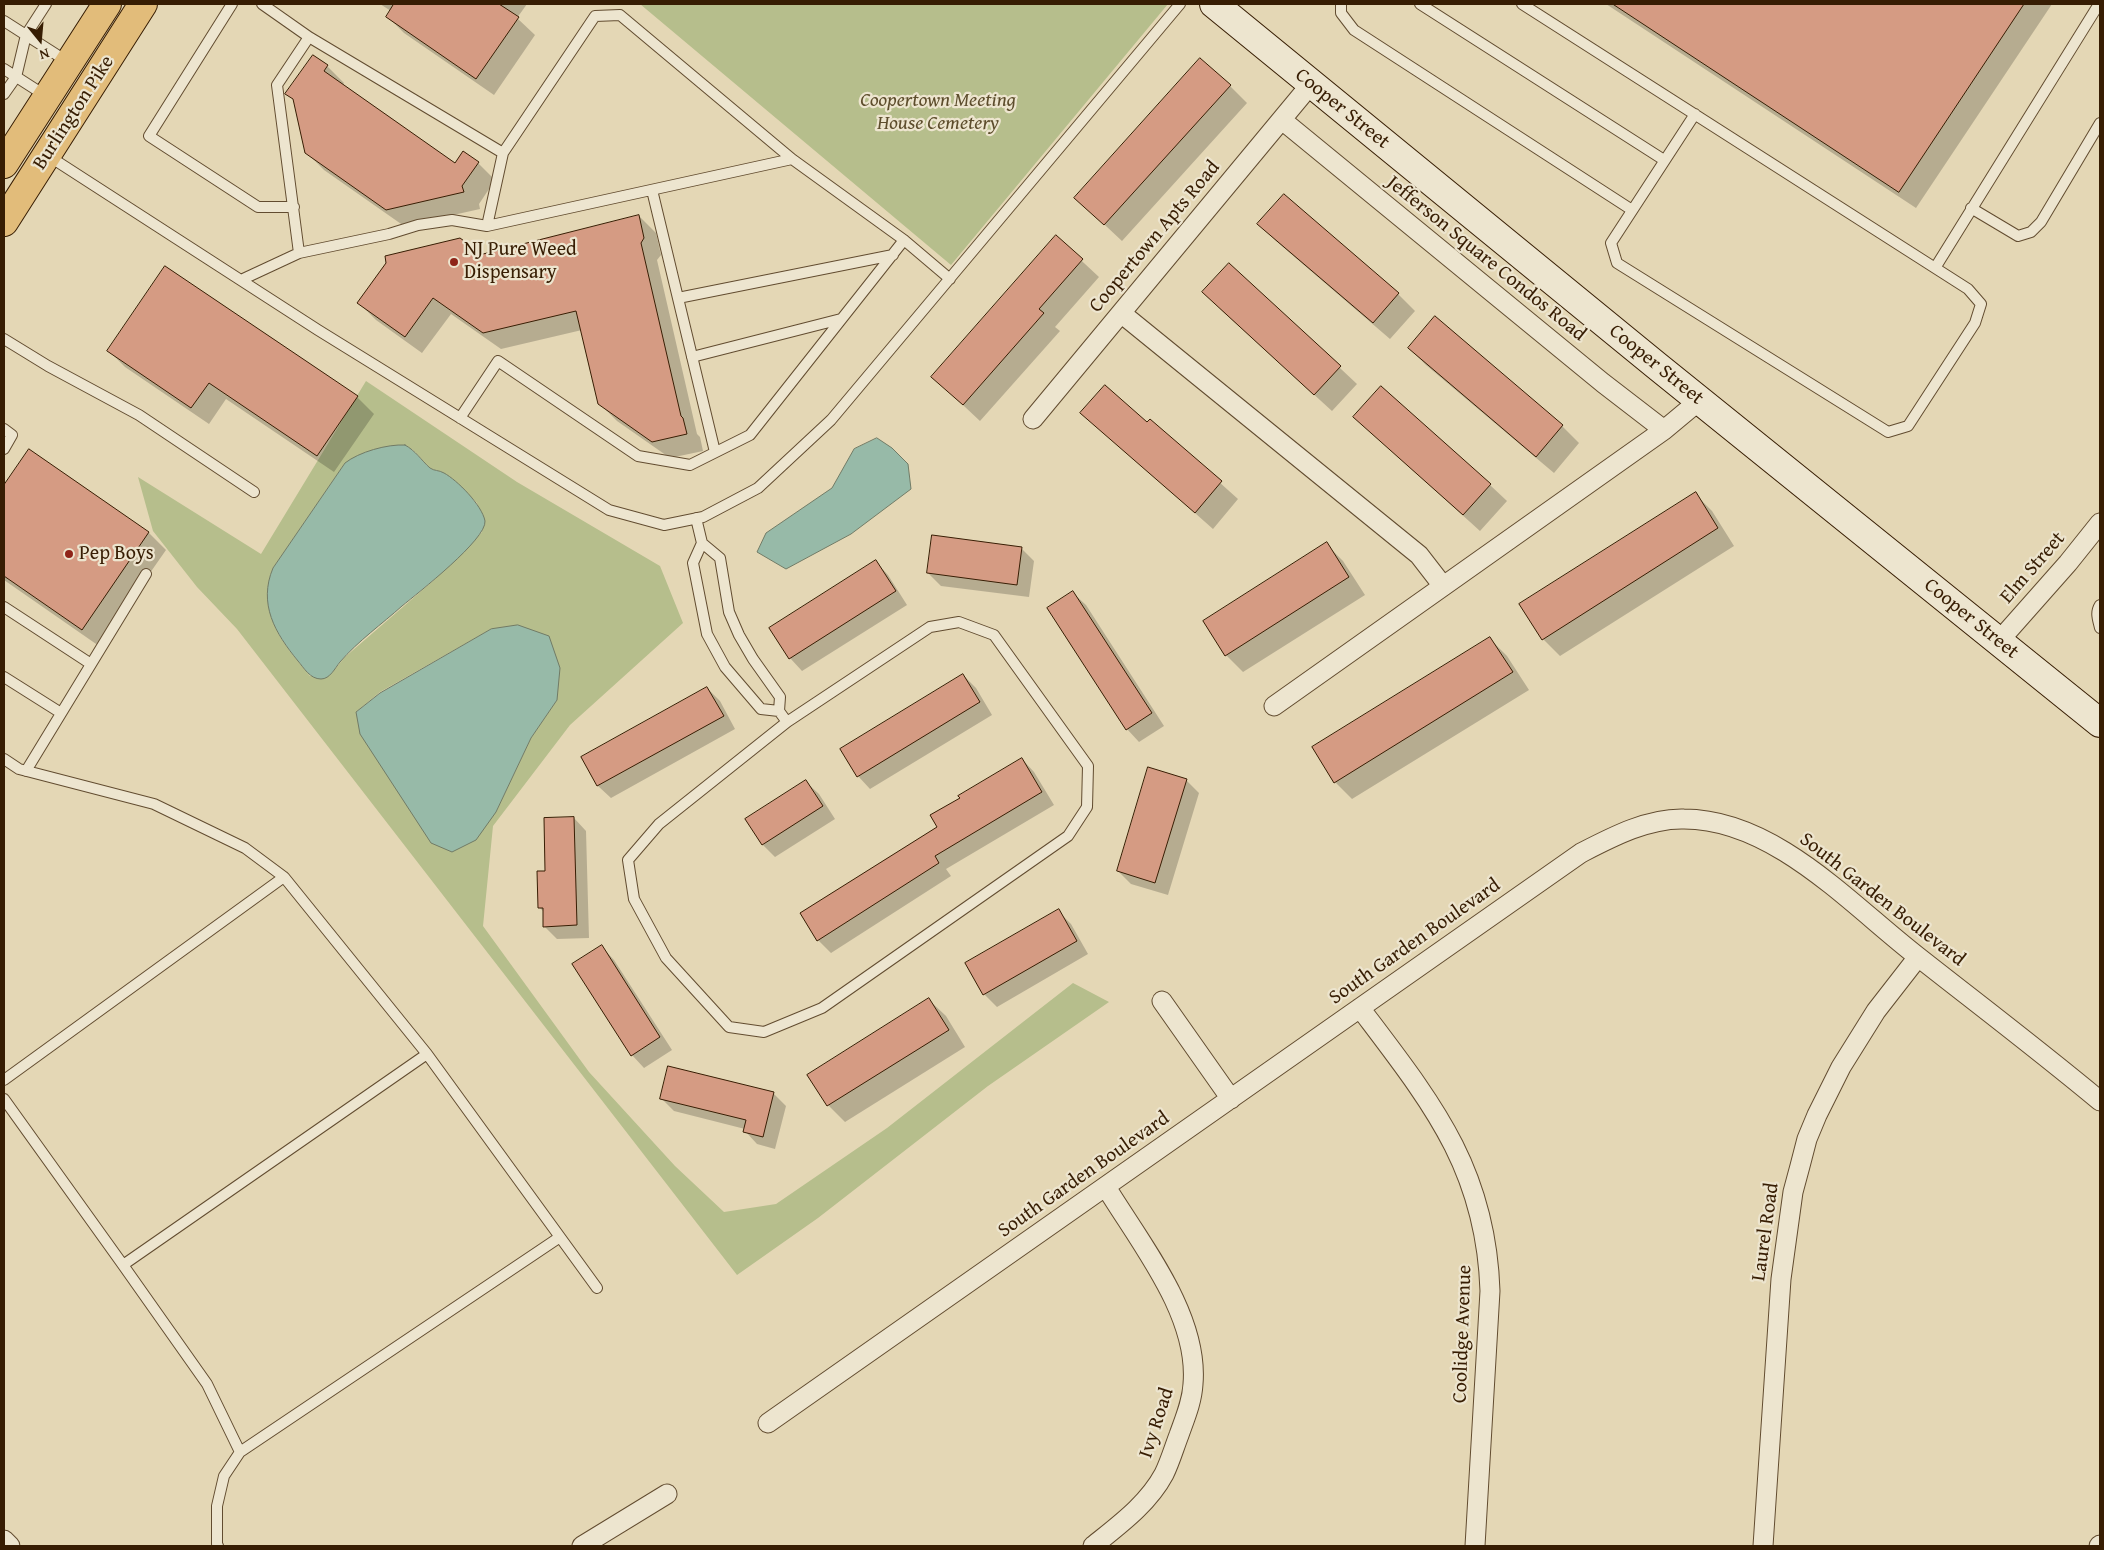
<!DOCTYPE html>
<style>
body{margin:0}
#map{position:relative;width:2104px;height:1550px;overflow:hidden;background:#e4d7b5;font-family:"Gentium Book Plus",serif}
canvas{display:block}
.frame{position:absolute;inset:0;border:5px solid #371d03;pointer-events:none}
.north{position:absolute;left:15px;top:15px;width:50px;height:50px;-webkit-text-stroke:4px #ede5cf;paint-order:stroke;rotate:163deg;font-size:14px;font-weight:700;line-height:20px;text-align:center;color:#371d03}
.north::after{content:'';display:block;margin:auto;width:18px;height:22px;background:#371d03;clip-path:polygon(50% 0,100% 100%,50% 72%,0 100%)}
</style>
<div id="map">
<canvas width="2104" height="1550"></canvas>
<div class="frame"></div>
<div class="north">N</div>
</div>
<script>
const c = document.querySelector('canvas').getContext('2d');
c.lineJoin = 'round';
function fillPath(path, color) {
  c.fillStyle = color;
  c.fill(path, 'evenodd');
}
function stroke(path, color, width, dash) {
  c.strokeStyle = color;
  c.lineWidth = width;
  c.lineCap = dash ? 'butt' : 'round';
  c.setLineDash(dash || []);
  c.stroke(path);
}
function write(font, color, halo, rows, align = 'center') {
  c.font = font + ' "Gentium Book Plus",serif';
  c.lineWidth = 4.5;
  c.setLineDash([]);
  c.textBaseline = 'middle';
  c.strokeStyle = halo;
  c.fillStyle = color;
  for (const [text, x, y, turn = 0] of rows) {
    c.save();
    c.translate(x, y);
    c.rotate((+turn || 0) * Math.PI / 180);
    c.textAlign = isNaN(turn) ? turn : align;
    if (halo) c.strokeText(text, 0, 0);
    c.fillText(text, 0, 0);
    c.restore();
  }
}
const green = new Path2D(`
 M640 4H1168L951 265Z
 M366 381 517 482 660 566 683 623 570 725 493 826 483 926 589 1072 675 1166 724 1212 776 1204 887 1128 1073 983 1109 1002 988 1086 818 1218 737 1275 237 629 197 587 153 531 138 477 261 554ZM412 449 431 469 442 472 449 477 477 503 482 532 434 580 345 657 330 675 310 676C291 652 272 634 269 602 268 589 268 581 273 568L345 463ZM491 629 557 700 531 738 496 812 356 712 380 692Z`);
const water = new Path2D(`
 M877 438 892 448 908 464 911 489 851 534 786 569 757 552 766 533 832 488 854 449Z
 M405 445C416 451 421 460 430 468 434 471 439 470 444 473 457 480 482 505 485 521 487 539 418 593 402 606 382 624 358 641 340 662 335 668 330 679 321 679 310 679 304 668 298 661 275 633 258 604 273 568L345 463C359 452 387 444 405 445Z
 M518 625 549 636 560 668 557 700 531 738 496 812 476 840 452 852 431 843 360 734 356 712 380 693 491 629Z`);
const shadow = new Path2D(`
 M380 4H527L517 18 535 35 494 95 404 33 387 16 391 11Z
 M1606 4H2052L1916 208Z
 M327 66 344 83 342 86 455 164 478 163 495 180 479 204 480 209 404 226 324 170 307 153 295 101 287 94Z
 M1230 86 1247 103 1122 241 1076 198Z
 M639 216 656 233 661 255 657 260 697 434 700 437 703 451 670 458 617 421 599 403 582 330 501 349 451 314 422 353 376 320 359 303 481 255Z
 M1259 224 1398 294 1415 311 1390 339 1276 241Z
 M1056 237 1099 277 1055 327 1060 331 980 421 933 377Z
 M1229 264 1357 384 1332 411 1220 309Z
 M1435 318 1562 426 1579 443 1554 473 1426 365 1409 348Z
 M108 350 357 397 374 414 334 472 226 399 209 424 125 367Z
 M1082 413 1147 424 1150 420 1238 499 1213 529Z
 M1354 417 1490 485 1507 501 1480 531Z
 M29 451 149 533 166 550 99 646 4 580V487Z
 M1695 494 1712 511 1734 546 1560 656 1543 639Z
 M1326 544 1343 561 1365 595 1243 672 1226 655Z
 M1021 548 1034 561 1029 597 941 586 928 573Z
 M876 562 888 575 907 605 802 671 790 658 771 628Z
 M1073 593 1086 605 1164 726 1139 742 1127 729Z
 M1490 639 1507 656 1529 690 1352 799 1335 782Z
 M963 675 976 688 992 715 870 789 858 776Z
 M707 688 720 701 735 729 611 798 598 786 583 757Z
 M1022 759 1034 772 1054 805 946 869 951 876 831 953 818 940 938 827 961 799Z
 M1186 780 1199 793 1168 895 1131 884 1118 871Z
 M806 782 819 794 835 819 775 857 763 845Z
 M574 818 586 831 589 938 557 939 544 926V912L539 907 547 872Z
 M1058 911 1071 924 1088 954 997 1007 984 994Z
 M602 947 614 960 672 1050 644 1068 632 1055Z
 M929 1000 946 1016 965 1047 845 1122 828 1105Z
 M773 1093 786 1106 775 1149 757 1144 745 1131V1129L674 1111 661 1098Z`);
const building = new Path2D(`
 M394 4H499L519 17 476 79 386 17Z
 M1613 4H2024L1899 192Z
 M313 55 328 65 324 71 455 163 463 151 479 162 462 186 464 192 386 210 305 153 293 99 285 94Z
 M1200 58 1231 85 1104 225 1074 198Z
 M1284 194 1399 293 1373 323 1257 224Z
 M639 215 644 238 641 243 681 416 683 418 687 434 652 442 598 404 576 311 483 333 433 298 405 337 357 303 386 263 385 256 460 238 482 254Z
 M1056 235 1083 259 1039 309 1044 313 963 405 931 377Z
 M1229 263 1341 366 1314 395 1202 292Z
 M165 266 358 396 317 456 209 383 191 408 107 351Z
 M1435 316 1563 425 1536 457 1408 348Z
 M1105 385 1147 422 1150 419 1222 481 1195 513 1080 413Z
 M1381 386 1491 484 1463 515 1353 417Z
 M29 449 149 532 82 630 4 576V485Z
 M1696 492 1718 528 1542 640 1519 604Z
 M932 535 1022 547 1017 585 927 573Z
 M1327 542 1349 577 1225 656 1203 621Z
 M876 560 896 591 789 659 769 628Z
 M1073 591 1152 713 1126 730 1047 608Z
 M1490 637 1513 672 1334 783 1312 747Z
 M963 674 980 702 857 777 840 749Z
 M707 687 724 716 597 786 581 757Z
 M1022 758 1042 792 935 856 939 863 817 941 800 913 937 827 930 815 960 798 958 796Z
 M1148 767 1187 779 1155 883 1117 871Z
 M806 780 823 806 762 845 745 819Z
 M574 817 577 925 543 927V908H538L537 871H545L544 818Z
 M1059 909 1077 941 983 995 965 963Z
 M602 945 660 1037 631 1056 572 964Z
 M929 998 949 1030 827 1106 807 1075Z
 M668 1066 774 1092 763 1137 743 1132 746 1120 660 1099Z`);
const lane = new Path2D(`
 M232 4 149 136 258 207H294
 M262 4 309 37
 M1341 4V13L1354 30 1632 210
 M1420 4 1664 160
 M1522 4 1968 289 1981 304 1975 323 1908 426 1888 432 1617 263 1611 243 1695 114
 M4 21 68 62
 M4 69 46 96
 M4 94 16 77 26 35 46 4
 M47 155 318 330 609 510 664 525 703 517 758 488 831 420 1180 4
 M652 190 715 452
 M1971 208 2018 236 2031 232 2041 222 2100 123
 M487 226 503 153
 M299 253 277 85 309 37 503 153 595 16 620 15 792 159 904 240 950 279
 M1935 268 2099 4
 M241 280 299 253 389 234 418 225 452 220 487 226 792 159
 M678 298 893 255
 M4 339 48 366 139 415 254 492
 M692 357 841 319
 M460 418 498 361 638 456 690 465 750 435 904 240
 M4 429 12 435 4 449
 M696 518 702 543 720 558 729 612 739 635 753 659 780 697 779 711 787 722 659 824 628 860 634 899 666 958 729 1027 764 1032 822 1008 1068 836 1087 807 1088 766 994 635 959 622 930 627 787 722
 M702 543 693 563 707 634 725 667 761 709 779 711
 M2100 605C2095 613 2098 619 2100 628
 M4 607 91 664
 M4 677 61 713
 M4 759 19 769 154 804 245 848 284 877 427 1054 123 1265 4 1099
 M26 771 146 574
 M427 1054 597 1288
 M4 1080 284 877
 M123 1265 207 1384 240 1452 560 1237
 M218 1546 217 1544V1506L224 1476 240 1452`);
const street = new Path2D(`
 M1282 120 1603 383 1664 430
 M1121 313 1419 555 1443 586
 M1033 419 1311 84
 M1999 641 2068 563 2100 523
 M1274 706 1664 430 1700 400
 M1162 1001 1231 1099
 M1360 1008C1431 1102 1486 1168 1490 1291L1475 1546
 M768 1423 1581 853C1612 837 1648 818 1684 819 1774 819 1850 904 1917 956 1978 1004 2040 1051 2100 1101
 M4 1540 10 1546
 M582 1546 667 1494
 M1093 1546C1119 1525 1148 1504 1164 1474 1170 1462 1174 1448 1179 1435 1185 1418 1192 1402 1193 1384 1199 1315 1140 1243 1106 1187
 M1763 1546 1781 1279 1793 1192 1800 1166 1807 1139 1817 1115 1841 1067 1876 1011 1918 957
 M2099 1546 2100 1545`);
const secondary = new Path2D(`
 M1214 4 1657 366 2100 723`);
const highway = new Path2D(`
 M4 164 107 4
 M4 222 143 4`);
const markers = [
 [454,262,5,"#8f2418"],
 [69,554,5,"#8f2418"]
];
const parkNames = [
 ["Coopertown Meeting",938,101],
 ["House Cemetery",938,124]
];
const streetNames = [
 ["Cooper Street",1342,109,39],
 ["Burlington Pike",74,113,-57],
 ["Coopertown Apts Road",1155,237,-50],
 ["Jefferson Square Condos Road",1486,259,39],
 ["Cooper Street",1656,365,39],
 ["Elm Street",2033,568,-49],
 ["Cooper Street",1971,619,39],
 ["South Garden Boulevard",1882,900,38],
 ["South Garden Boulevard",1415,942,-35],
 ["South Garden Boulevard",1084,1175,-35],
 ["Laurel Road",1766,1232,-82],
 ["Coolidge Avenue",1463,1334,-88],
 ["Ivy Road",1157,1423,-72]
];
const poiNames = [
 ["NJ Pure Weed",464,250],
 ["Dispensary",464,273],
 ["Pep Boys",79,554]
];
fillPath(green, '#b6be8c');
fillPath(water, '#97baa8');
stroke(water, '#717b66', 1);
fillPath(shadow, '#0003');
fillPath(building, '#d59b83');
stroke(building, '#371d03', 1);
stroke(lane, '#624c30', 12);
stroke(street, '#624c30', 21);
stroke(secondary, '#371d03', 30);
stroke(highway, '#371d03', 30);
stroke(lane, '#ede5cf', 10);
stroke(street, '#ede5cf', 19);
stroke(secondary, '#ede5cf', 28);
stroke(highway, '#e2bc7a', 28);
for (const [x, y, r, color] of markers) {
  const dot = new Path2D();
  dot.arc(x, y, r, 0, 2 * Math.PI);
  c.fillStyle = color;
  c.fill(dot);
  stroke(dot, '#ede5cf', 2);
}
write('italic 20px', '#5d4d2c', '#ede5cf', parkNames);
write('20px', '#371d03', '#ede5cf', streetNames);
write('20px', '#371d03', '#ede5cf', poiNames, 'left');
</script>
